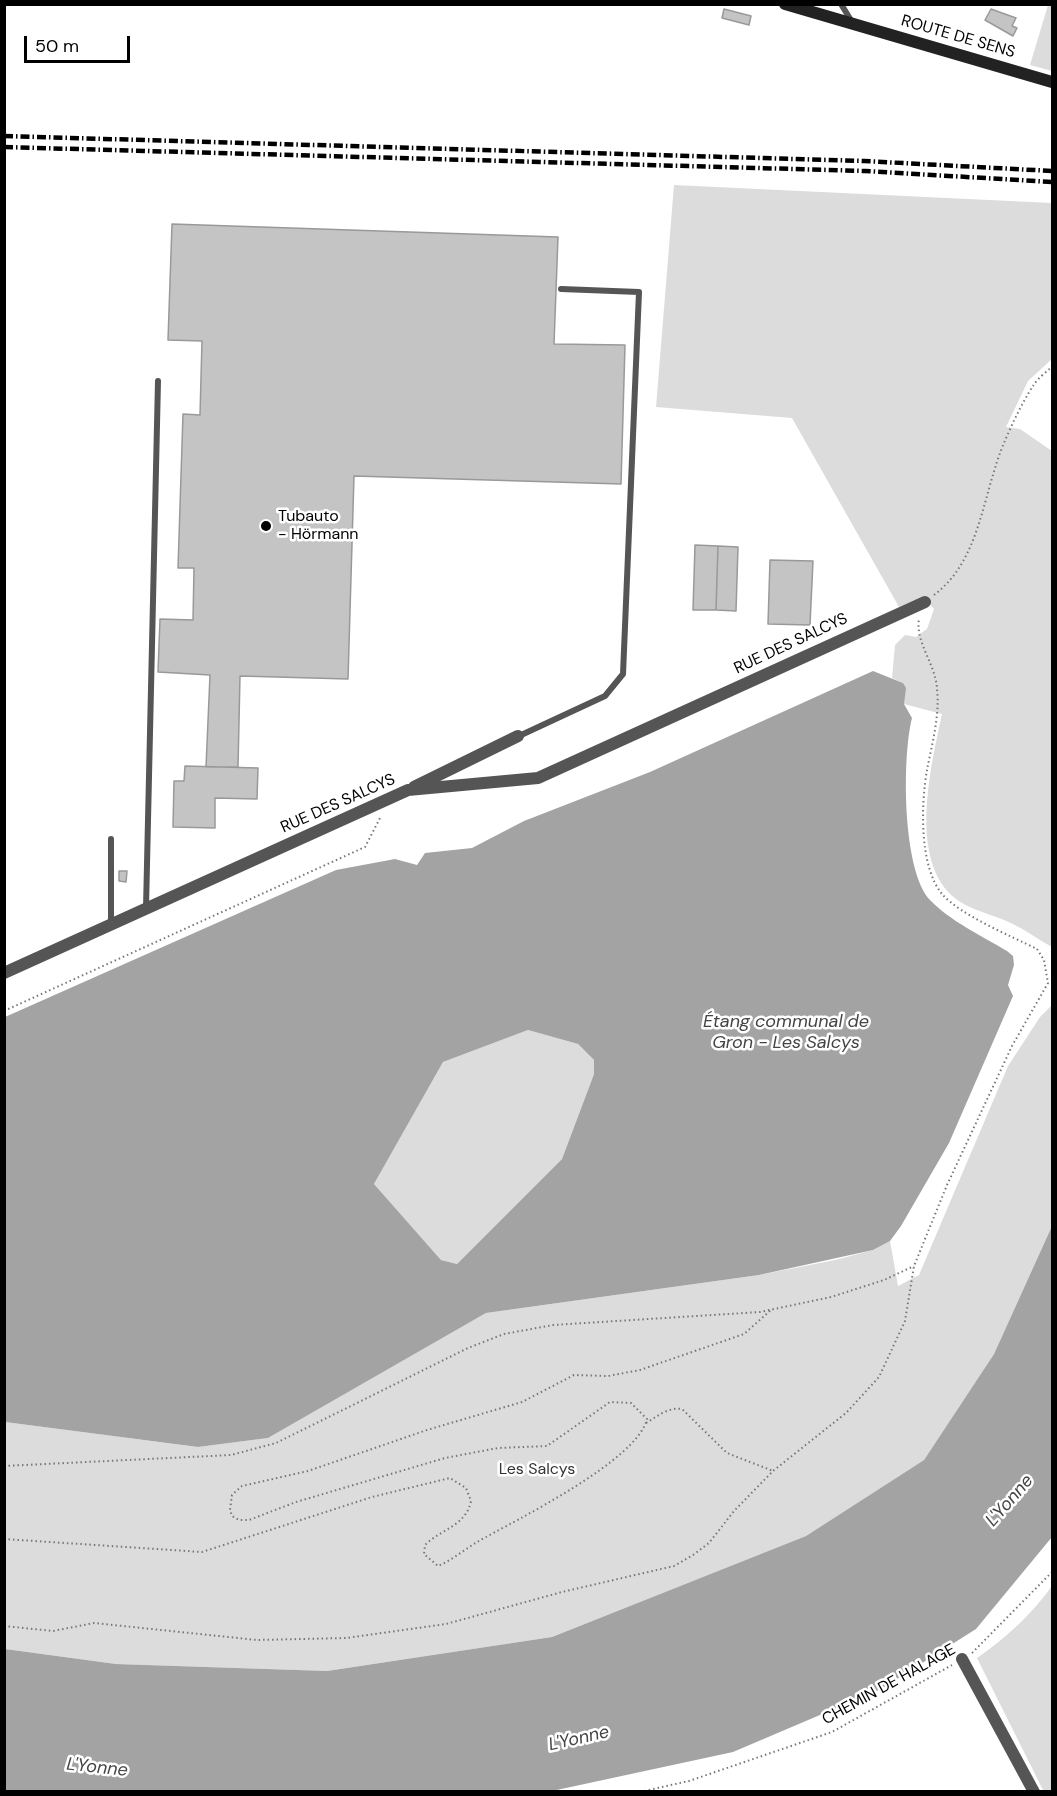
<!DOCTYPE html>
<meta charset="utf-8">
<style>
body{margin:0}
#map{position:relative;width:1057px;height:1796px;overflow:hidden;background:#fff;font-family:"DM Sans",sans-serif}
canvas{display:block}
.frame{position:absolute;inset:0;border:6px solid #000;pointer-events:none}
.scale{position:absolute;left:24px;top:36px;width:106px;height:27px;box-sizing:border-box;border:3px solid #000;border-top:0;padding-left:8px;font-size:18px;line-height:21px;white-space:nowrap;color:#000;-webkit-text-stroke:4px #fff;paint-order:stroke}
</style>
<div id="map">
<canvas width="1057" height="1796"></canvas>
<div class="frame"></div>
<div class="scale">50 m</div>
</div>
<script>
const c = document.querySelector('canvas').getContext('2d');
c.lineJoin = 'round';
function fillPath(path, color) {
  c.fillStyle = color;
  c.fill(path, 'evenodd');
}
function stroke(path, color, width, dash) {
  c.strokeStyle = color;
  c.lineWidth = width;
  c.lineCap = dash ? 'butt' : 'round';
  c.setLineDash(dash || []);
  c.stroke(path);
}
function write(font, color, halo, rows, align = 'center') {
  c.font = font + ' "DM Sans",sans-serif';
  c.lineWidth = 5;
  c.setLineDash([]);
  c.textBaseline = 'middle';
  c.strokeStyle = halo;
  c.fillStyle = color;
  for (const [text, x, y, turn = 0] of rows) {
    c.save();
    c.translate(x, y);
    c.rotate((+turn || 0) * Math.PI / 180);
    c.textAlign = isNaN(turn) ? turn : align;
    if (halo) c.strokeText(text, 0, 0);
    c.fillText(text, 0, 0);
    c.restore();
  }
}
const green = new Path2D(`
 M1048 5H1052V71L1030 65Z
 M674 185 1052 203V359L1028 381 1006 427 1020 429 1052 451V947C1039 940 1027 931 1013 924 997 916 978 912 962 903 905 869 931 766 942 714L904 704 903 683 892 678 895 645 905 635 916 637 927 629 934 609 923 597 899 607 792 418 656 407Z
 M1052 1005V1226L994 1354 924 1460 806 1536 552 1637 327 1671 116 1664 5 1649V1422L198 1447 268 1438 486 1313 759 1275 835 1260 873 1250 890 1241 898 1286 919 1275 1008 1066 1040 1017Z
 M528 1030 578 1044 594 1060V1074L562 1159 457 1264 441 1260 374 1184 443 1062Z
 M1052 1586V1791L1044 1792 977 1658C1006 1638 1032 1614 1052 1586Z`);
const water = new Path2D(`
 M873 671 903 683 906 688 904 704 912 718C902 757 902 870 930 900 950 921 982 936 1007 951L1013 956 1014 965 1008 985 1013 996 949 1143 901 1226 890 1241 873 1250 759 1275 486 1313 268 1438 198 1447 5 1422V1017L336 870 395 859 417 865 425 853 472 848 524 821 650 772ZM528 1030 578 1044 594 1060V1074L562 1159 457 1264 441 1260 374 1184 443 1062Z
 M1052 1226V1537L976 1629 881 1689 733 1752 552 1791H5V1649L116 1664 327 1671 552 1637 806 1536 924 1460 994 1354Z`);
const building = new Path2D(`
 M724 9 751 16 749 25 722 18Z
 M991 9 1016 18 1012 26 1017 28 1013 36 985 20Z
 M172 224 558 237 554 344 625 345 621 484 354 476 348 679 240 676 238 767H206L210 675 158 672 160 619 193 620 194 568H178L183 414 200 415 202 341 168 340Z
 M695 545 718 546 716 610H693Z
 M718 546 738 547 736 611 716 610Z
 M770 560 813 561 810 625 768 624Z
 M185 766 258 768 257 799 215 798V828L173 827 174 781H184Z
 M119 871H127L126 882 119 881Z`);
const path = new Path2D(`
 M934 595C975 564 981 511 996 465 1002 444 1021 404 1033 386 1037 379 1046 372 1052 367
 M4 1011 365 847 380 818
 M646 1423C658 1416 668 1407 682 1409L727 1453 773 1471
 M4 1466 231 1455 276 1443 468 1348 504 1334 553 1325 760 1312 831 1297 884 1280 914 1266
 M4 1539 202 1552 372 1497 450 1478 466 1488 471 1501C466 1526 441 1529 425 1545L424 1554 438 1566C452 1560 464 1550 477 1542 516 1520 637 1461 647 1419L631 1403 610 1402 547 1446 498 1448 445 1458 296 1502 249 1520H239L232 1516 230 1510 232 1495 242 1486 308 1471 427 1430 522 1402 574 1375 608 1376 640 1370 744 1334 772 1309
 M4 1626 53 1631 94 1623 257 1640 346 1638 446 1624 562 1592 674 1566 693 1555 709 1543 734 1511 773 1471 846 1413 879 1377 905 1321 914 1266 947 1185 1012 1046 1048 983 1044 960 1037 949C1011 936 960 915 942 894 919 866 921 804 927 770 932 744 940 715 937 689 936 665 915 642 919 619
 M972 1653 1052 1572
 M640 1792 689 1781 832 1732 952 1665`);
const service = new Path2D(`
 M841 4 852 22
 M519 736 605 696 623 674 639 292 561 289
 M111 839V924
 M146 908 158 381`);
const minor = new Path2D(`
 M414 787 518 736
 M4 973 408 790 538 778 925 602
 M962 1659 1034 1792`);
const secondary = new Path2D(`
 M785 4 1052 82`);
const rail = new Path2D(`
 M4 136 864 161 1052 171
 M4 147 865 171 1052 182`);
const markers = [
 [266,526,6,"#000"]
];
const streetNames = [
 ["ROUTE DE SENS",958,37,16],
 ["RUE DES SALCYS",791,644,-25],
 ["RUE DES SALCYS",338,804,-24],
 ["CHEMIN DE HALAGE",889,1685,-29]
];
const poiNames = [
 ["Tubauto",278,517],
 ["- Hörmann",278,535]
];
const parkNames = [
 ["Les Salcys",537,1470]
];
const waterNames = [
 ["Étang communal de",786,1022],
 ["Gron - Les Salcys",786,1043],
 ["L'Yonne",1010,1501,-49],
 ["L'Yonne",579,1739,-13],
 ["L'Yonne",97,1768,6]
];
fillPath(green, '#dcdcdc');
fillPath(water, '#a3a3a3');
fillPath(building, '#c4c4c4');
stroke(building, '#999', 1.5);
stroke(path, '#777', 2, [1.5, 3]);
stroke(service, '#555', 6);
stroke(minor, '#555', 12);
stroke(secondary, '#222', 12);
stroke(rail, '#000', 4.5, [9, 3, 1.5, 3]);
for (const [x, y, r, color] of markers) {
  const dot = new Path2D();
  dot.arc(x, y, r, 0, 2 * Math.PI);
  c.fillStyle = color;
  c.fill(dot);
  stroke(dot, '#fff', 2);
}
write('16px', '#000', '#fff', streetNames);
write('16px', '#000', '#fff', poiNames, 'left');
write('16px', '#333', '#fff', parkNames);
write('italic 18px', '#444', '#fff', waterNames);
</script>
